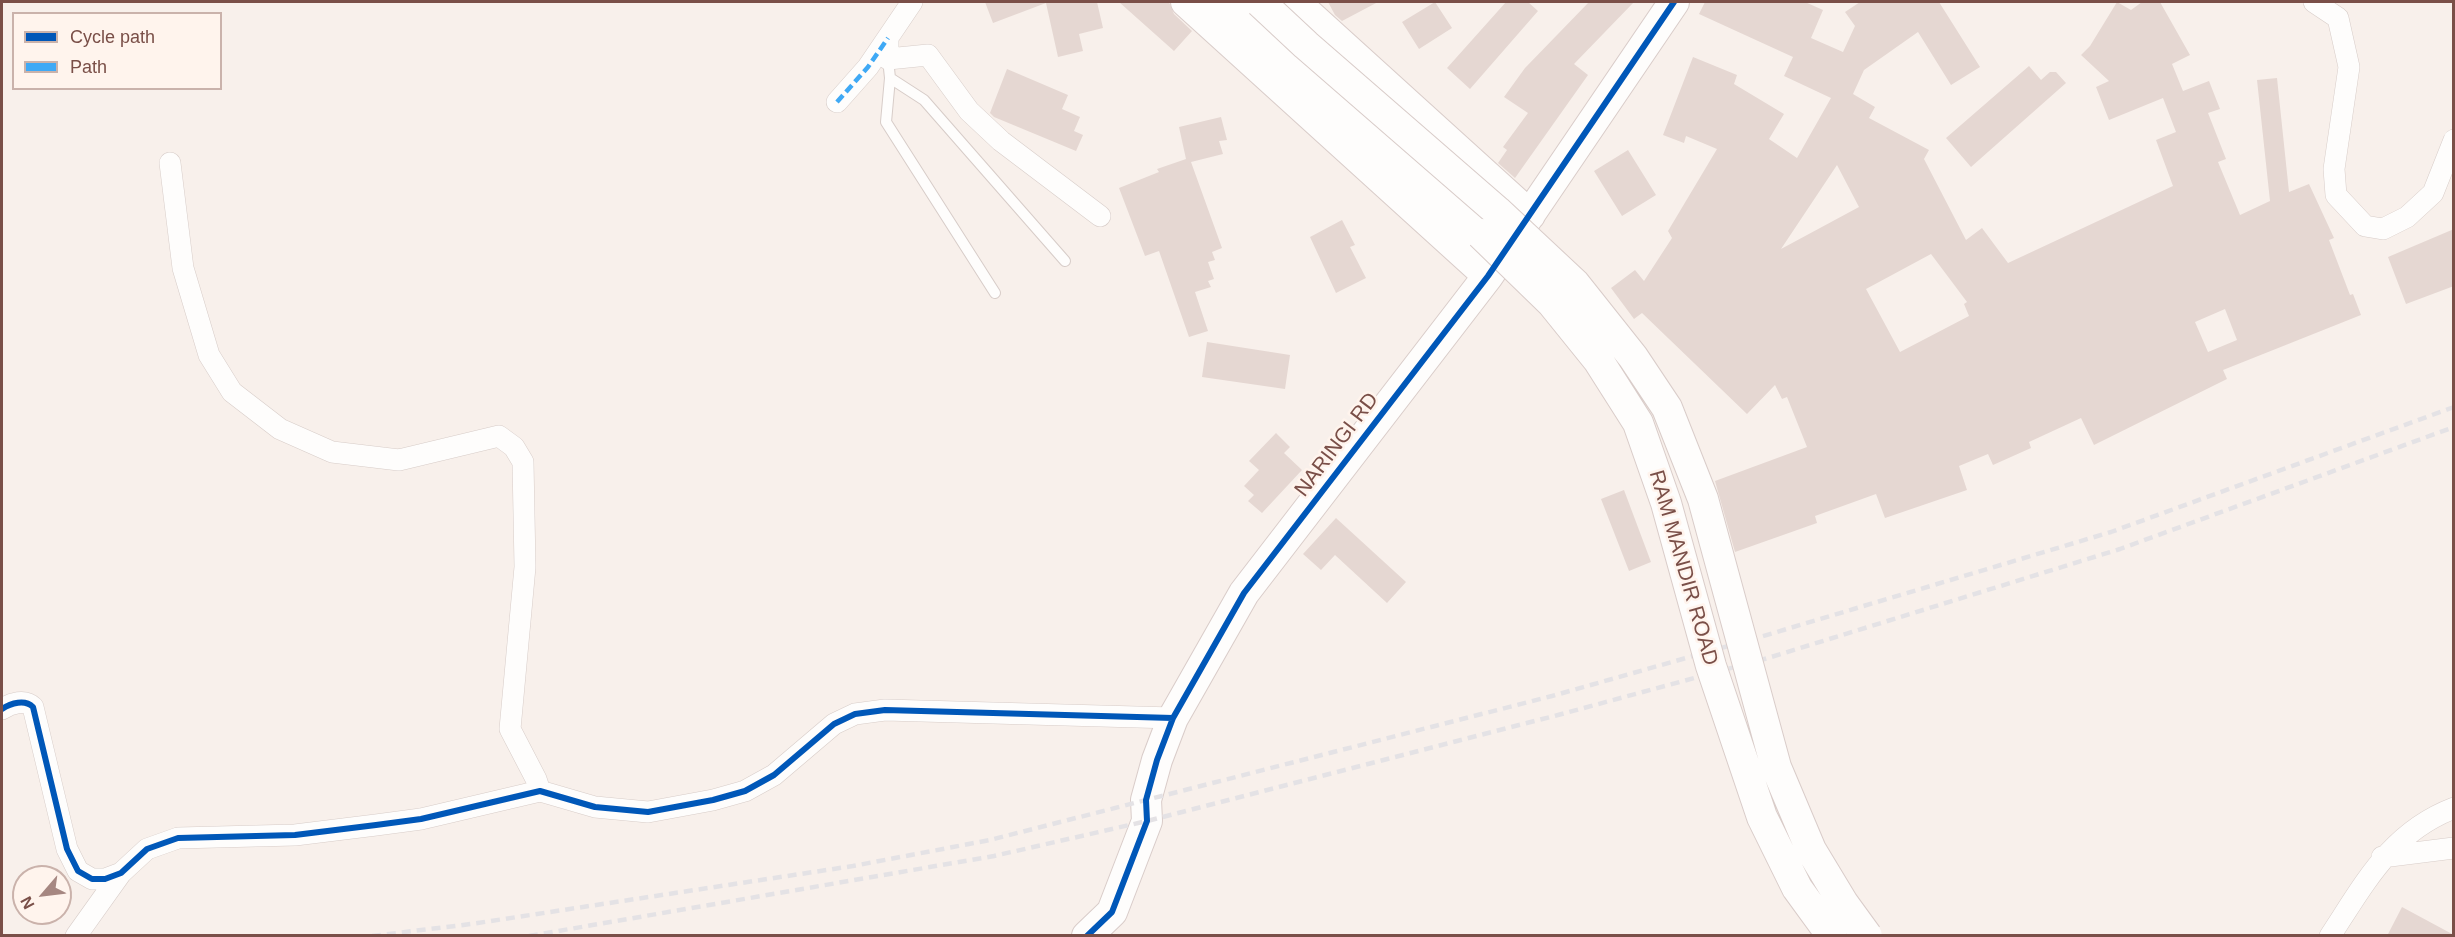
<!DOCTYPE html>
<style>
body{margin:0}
#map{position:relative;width:2455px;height:937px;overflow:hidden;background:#f8f0eb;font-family:Helvetica,sans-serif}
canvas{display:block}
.frame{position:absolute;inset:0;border:3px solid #7a4f48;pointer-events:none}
.legend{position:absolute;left:12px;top:12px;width:210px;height:78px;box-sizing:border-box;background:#fff4ed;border:2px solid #cab2ab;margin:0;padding:8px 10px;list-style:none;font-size:18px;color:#7a4f48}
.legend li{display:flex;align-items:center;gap:12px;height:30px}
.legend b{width:30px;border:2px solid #cab2ab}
.north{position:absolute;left:12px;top:865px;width:60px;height:60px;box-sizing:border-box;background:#fff4ed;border:2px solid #cab2ab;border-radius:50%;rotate:242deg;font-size:16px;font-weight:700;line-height:24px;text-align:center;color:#7a4f48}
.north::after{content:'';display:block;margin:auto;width:21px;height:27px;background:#a68781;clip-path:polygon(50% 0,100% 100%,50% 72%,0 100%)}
</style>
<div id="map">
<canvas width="2455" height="937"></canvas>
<div class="frame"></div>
<ul class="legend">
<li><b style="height:8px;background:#0057b8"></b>Cycle path</li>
<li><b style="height:8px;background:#3fa9f5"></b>Path</li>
</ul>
<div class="north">N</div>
</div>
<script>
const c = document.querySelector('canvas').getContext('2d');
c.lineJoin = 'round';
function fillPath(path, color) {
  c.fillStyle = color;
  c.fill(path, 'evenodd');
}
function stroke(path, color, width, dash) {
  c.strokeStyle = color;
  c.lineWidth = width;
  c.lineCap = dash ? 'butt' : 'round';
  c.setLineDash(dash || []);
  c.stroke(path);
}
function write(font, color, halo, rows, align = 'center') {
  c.font = font + ' Helvetica,sans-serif';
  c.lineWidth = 5;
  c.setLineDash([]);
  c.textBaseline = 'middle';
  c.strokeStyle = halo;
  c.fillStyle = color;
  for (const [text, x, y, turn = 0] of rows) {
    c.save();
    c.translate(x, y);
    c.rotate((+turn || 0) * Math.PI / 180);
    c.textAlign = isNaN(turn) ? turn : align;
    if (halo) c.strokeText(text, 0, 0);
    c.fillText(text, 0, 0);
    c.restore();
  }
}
const building = new Path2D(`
 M985 2H1097L1103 28 1079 34 1083 51 1058 57 1046 3 993 23Z
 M1119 2H1169L1174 14 1192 31 1174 51Z
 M1328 2H1378L1342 21 1335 15Z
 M1435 2 1452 28 1419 49 1402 22Z
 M1506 2H1528L1538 11 1470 89 1447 68Z
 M1589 2H1634L1574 64 1588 75 1515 178 1498 163 1507 150 1503 147 1528 113 1504 97 1525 68Z
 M1705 2H1805L1823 10 1811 38 1843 52 1855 26 1845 12 1860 2H1939L1980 67 1951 85 1918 32 1864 70 1853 94 1875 107 1869 118 1929 150 1924 159 1966 240 1982 228 2008 263 2173 186 2156 140 2176 132 2163 98 2109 120 2096 87 2109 81 2081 55 2090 46 2117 2 2131 10 2142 2H2160L2190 55 2172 64 2183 91 2209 81 2220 109 2208 113 2226 159 2218 162 2240 215 2270 201 2257 80 2277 78 2289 192 2309 184 2334 238 2329 240 2350 295 2353 294 2361 315 2223 370 2227 379 2094 445 2081 418 2029 442 2031 448 1993 465 1988 454 1959 466 1967 490 1885 518 1876 494 1815 516 1817 523 1735 552 1715 481 1807 447 1787 397 1782 399 1775 385 1747 414 1642 313 1634 319 1611 288 1635 270 1644 281 1672 238 1668 231 1717 149 1686 136 1684 143 1663 135 1693 57 1737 75 1734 84 1784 114 1769 139 1797 158 1831 98 1784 76 1793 57 1699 14ZM1837 165 1859 207 1781 249ZM1931 254 1967 302 1964 304 1969 316 1900 352 1866 289ZM2225 309 2237 340 2208 352 2195 322Z
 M2029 66 2041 80 2050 72H2056L2066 83 1971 167 1946 138Z
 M1007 69 1068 95 1062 109 1080 117 1074 131 1083 135 1076 151 994 117 990 113Z
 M1221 117 1227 140 1219 141 1223 154 1191 162 1222 248 1212 252 1215 260 1208 262 1214 279 1208 281 1211 287 1195 292 1208 331 1189 337 1159 251 1145 256 1119 188 1159 172 1157 169 1186 159 1179 127Z
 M1628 150 1656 195 1622 216 1594 171Z
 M1342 220 1355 245 1350 247 1366 278 1336 293 1310 237Z
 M2454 229V286L2406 304 2388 257Z
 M1207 342 1290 355 1285 389 1202 377Z
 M1276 433 1290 447 1284 453 1302 470 1262 513 1248 501 1254 495 1244 486 1259 470 1249 461Z
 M1624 490 1651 562 1629 571 1601 499Z
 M1336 518 1406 582 1387 603 1335 555 1321 570 1303 554Z
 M2402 907 2454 935V936H2387Z`);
const lane = new Path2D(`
 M888 59 890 78 886 122 995 293
 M890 78 924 100 1065 261`);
const street = new Path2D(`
 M2314 2 2338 18 2349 67 2334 169 2336 195 2365 226 2383 229 2407 217 2433 193 2454 140
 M888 38V59L928 55 969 111 1001 141 1100 216
 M837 102 868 67 912 2
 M170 163 183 268 209 355 232 392 280 429 332 452 399 460 499 436 514 447 523 462 525 567 510 729 536 779 540 791
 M2 709C11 703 25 699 33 707L67 849 78 871 92 879H105L121 873 147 849 178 838 295 835 376 825 421 819 540 791 595 807 648 812 713 800 745 791 774 775 834 724 855 714 885 710 1173 718
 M2382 857 2454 848
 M76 936 121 873
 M2330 936C2365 883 2391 832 2454 808`);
const secondary = new Path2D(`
 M1186 2 1488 276
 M1224 2 1481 234
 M1295 2 1530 215
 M1087 936 1112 912 1147 821 1146 800 1157 760 1173 718 1244 593 1488 276 1674 2`);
const rail = new Path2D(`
 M372 936 471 924 853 866 990 840 1552 696 1760 637 2111 532 2454 407
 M529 936 994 856 1147 821 1558 715 1768 658 2120 549 2454 427`);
const secondaryBridge = new Path2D(`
 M1260 2 1306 45 1497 211 1575 284 1633 357 1667 408 1703 499 1776 767 1811 850 1843 903 1867 936
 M1481 234 1552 303 1598 360 1638 423 1666 503 1711 666 1762 817 1797 888 1832 936`);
const quiet = new Path2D(`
 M837 102 868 67 888 38`);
const cycleway = new Path2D(`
 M2 709C11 703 25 699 33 707L67 849 78 871 92 879H105L121 873 147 849 178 838 295 835 376 825 421 819 540 791 595 807 648 812 713 800 745 791 774 775 834 724 855 714 885 710 1173 718
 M1087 936 1112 912 1147 821 1146 800 1157 760 1173 718 1244 593 1488 276 1674 2`);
const streetNames = [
 ["NARINGI RD",1337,445,-53],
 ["RAM MANDIR ROAD",1683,568,74]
];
fillPath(building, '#e5d7d2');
stroke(lane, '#d7ccc8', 12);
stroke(street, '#d7ccc8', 22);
stroke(secondary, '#d9ccc9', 32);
stroke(lane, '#fefdfc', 10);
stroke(street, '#fefdfc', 21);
stroke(secondary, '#fefdfc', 30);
stroke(rail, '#e4e2e5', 4.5, [9, 6]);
stroke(secondaryBridge, '#d9ccc9', 32, []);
stroke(secondaryBridge, '#fefdfc', 30);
stroke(quiet, '#3fa9f5', 4.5, [9, 4.5]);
stroke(cycleway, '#0057b8', 6);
write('21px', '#7a4f48', '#fff4ed', streetNames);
</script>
